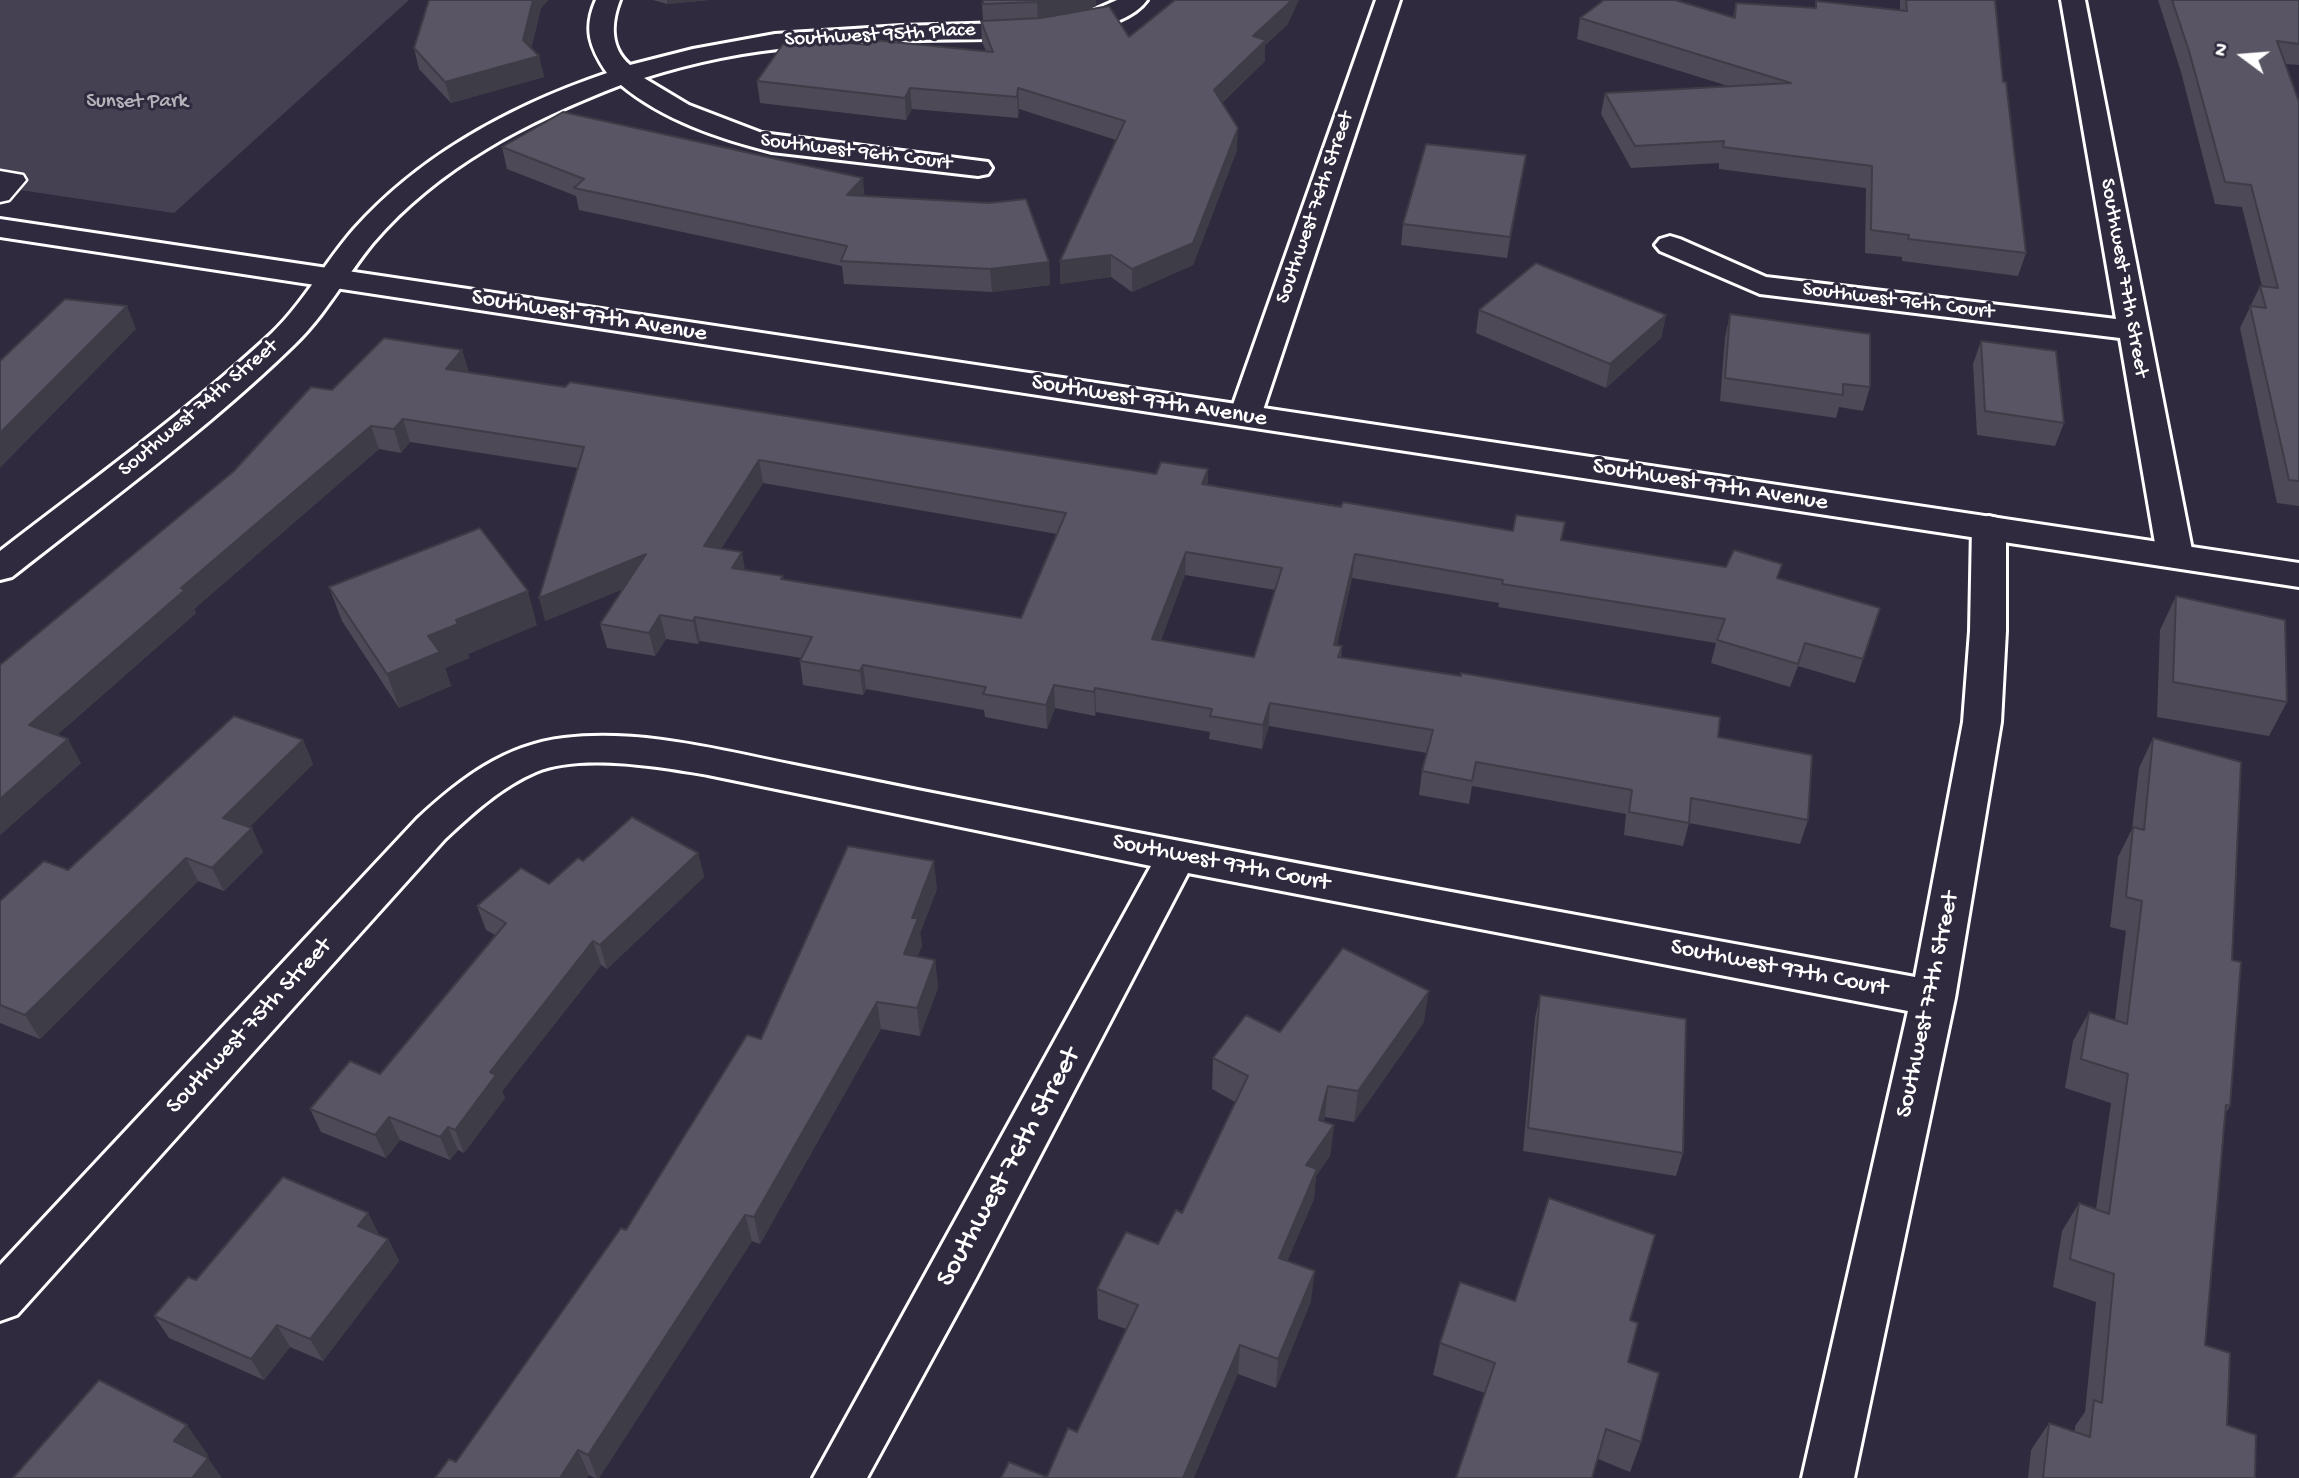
<!DOCTYPE html>
<style>
body{margin:0}
#map{position:relative;width:2299px;height:1478px;overflow:hidden;background:#2f2a3d;font-family:"Gochi Hand",sans-serif}
canvas{display:block}
.north{position:absolute;left:2208px;top:21px;width:70px;height:70px;-webkit-text-stroke:5px #2f2a3d;paint-order:stroke;rotate:286deg;font-size:19px;font-weight:700;line-height:28px;text-align:center;color:#fff}
.north::after{content:'';display:block;margin:auto;width:24px;height:32px;background:#fff;clip-path:polygon(50% 0,100% 100%,50% 72%,0 100%)}
</style>
<div id="map">
<canvas width="2299" height="1478"></canvas>
<div class="north">N</div>
</div>
<script>
const c = document.querySelector('canvas').getContext('2d');
c.lineJoin = 'round';
function fillPath(path, color) {
  c.fillStyle = color;
  c.fill(path, 'evenodd');
}
function stroke(path, color, width, dash) {
  c.strokeStyle = color;
  c.lineWidth = width;
  c.lineCap = dash ? 'butt' : 'round';
  c.setLineDash(dash || []);
  c.stroke(path);
}
function write(font, color, halo, rows, align = 'center') {
  c.font = font + ' "Gochi Hand",sans-serif';
  c.lineWidth = 6;
  c.setLineDash([]);
  c.textBaseline = 'middle';
  c.strokeStyle = halo;
  c.fillStyle = color;
  for (const [text, x, y, turn = 0] of rows) {
    c.save();
    c.translate(x, y);
    c.rotate((+turn || 0) * Math.PI / 180);
    c.textAlign = isNaN(turn) ? turn : align;
    if (halo) c.strokeText(text, 0, 0);
    c.fillText(text, 0, 0);
    c.restore();
  }
}
const green = new Path2D(`
 M0 0H409L174 213 0 187Z`);
const service = new Path2D(`
 M0 171 23 175 26 180 9 200 0 202Z`);
const minor = new Path2D(`
 M596 0H620C611 23 610 48 630 65L693 49 775 34 901 26 1038 22 1083 15 1117 0H1147C1115 46 974 38 922 40 882 41 841 43 800 47 747 51 694 62 644 78L689 105 762 133 988 162 992 168 988 174 978 176 772 152C720 139 663 120 621 85 528 121 439 166 373 243 346 276 326 314 295 344 208 429 108 501 12 577L0 580V551C92 480 187 412 272 333 304 302 325 262 354 229 421 154 513 105 607 73 590 48 583 29 596 0Z
 M1376 0H1400L1261 416 1256 423 1245 426 1234 423 1229 416Z
 M2061 0H2085L2193 555 2187 563 2175 566 2163 563 2157 555 2120 338 1760 294 1660 251 1655 245 1660 239 1670 236 1680 239 1766 277 2116 319Z
 M1989 516 2001 519 2006 527V631L2001 722 1955 998 1854 1478H1802L1908 1011 1188 873 975 1280 867 1478H813L1151 866 708 775C661 767 581 753 536 772 501 787 473 813 445 839L17 1315 0 1321V1265L417 819C460 779 504 745 564 738 641 729 719 750 794 765 873 781 951 797 1030 812 1325 870 1620 923 1915 977L1963 722 1970 631 1972 527 1977 519Z`);
const tertiary = new Path2D(`
 M0 219 2299 563V587L0 237Z`);
const wall = new Path2D(`
 M429 0H548L541 8 531 48 539 56 544 77 451 103 419 69 414 48Z
 M653 0H709L667 4Z
 M1096 0V6L1089 9 1129 37 1288 24 1265 45V61L1222 103 1237 150 1193 265 1132 292 1111 277 1060 284 1116 140 1019 109 1018 118 912 109 906 120 760 103 757 81 869 45 986 51 982 42 981 21H983L982 4Z
 M1900 0H1995L2003 82 2026 253 2018 276 1902 261V257L1865 253 1866 188 1719 169V163L1631 168 1601 114 1605 93 1728 86 1577 39 1580 18 1733 17 1736 3 1815 8 1816 1 1900 10Z
 M2158 0H2299V65L2285 64 2299 102V506L2277 503 2240 328 2260 286H2262L2242 207 2215 204 2181 72Z
 M502 147 865 196 1049 262 1050 285 992 292 844 284 842 266 579 210 576 196 507 169Z
 M1526 155 1507 258 1401 245 1403 224Z
 M1479 310 1666 315 1661 338 1606 388 1476 333Z
 M1730 314 1870 387 1863 411 1839 407 1836 418 1720 401 1725 337Z
 M1981 341 2064 423 2055 446 1977 435 1973 364Z
 M462 350 469 373 1156 474 1208 469V485L1561 540 1778 579 1880 608 1855 683 1798 666 1790 687 1711 663 1716 643 1498 607 1499 603 1352 578 1337 645 1342 646 1341 658 1718 737 1808 820 1800 844 1689 823 1683 846 1624 835 1626 814 1472 786 1469 804 1419 795 1422 771 1427 753 1269 726 1262 749 1209 739 1210 732 1096 712 1095 716 1055 708 1047 729 985 717 984 710 866 689 863 695 803 685 800 661 801 658 700 641 698 644 666 639 655 656 607 648 600 624 623 589 545 621 578 468 410 442 401 453 379 449 194 609 196 613 57 735 81 763 0 835V665L332 390ZM763 483 1057 534 1021 618 783 580 745 570 721 549ZM1185 575 1275 590 1254 657 1161 640Z
 M329 587 537 625 468 654 469 658 445 668 451 686 399 708 342 621Z
 M2176 596 2287 702 2269 736 2157 717 2160 630Z
 M2153 738 2232 960 2230 1106 2225 1114 2205 1345 2227 1425 2255 1478H2028L2031 1450 2049 1423 2075 1432V1426L2085 1412 2096 1302 2053 1287 2062 1231 2079 1203 2096 1209 2111 1103 2065 1088 2073 1041 2089 1012 2115 1020 2126 931 2110 927 2118 857 2132 829 2139 768Z
 M303 740 313 764 249 827 263 852 224 891 198 881 40 1039 0 1023V901L68 870Z
 M698 853 704 877 607 969 601 965 502 1091 505 1098 464 1153 458 1150 450 1160 400 1140 386 1158 321 1132 310 1109 380 1074 495 935 486 930 477 906 549 884 583 861Z
 M937 889 920 933 922 946 917 957 935 960 938 988 920 1036 881 1029 760 1244 752 1241 599 1478H595L589 1475 587 1478H435L456 1462 626 1230 761 1039Z
 M1540 995 1683 1153 1676 1176 1523 1151 1535 1018Z
 M1424 1022 1354 1122 1325 1117 1323 1121 1334 1125 1330 1156 1316 1176 1314 1199 1287 1261 1311 1301 1276 1388 1238 1374 1047 1477 1077 1432 1126 1329 1098 1319 1097 1289 1158 1244 1182 1213 1235 1102 1212 1089 1213 1058 1280 1032Z
 M368 1213 379 1235 388 1239 399 1261 323 1361 290 1347 264 1380 169 1338 154 1316 196 1280Z
 M1515 1301 1630 1320 1628 1362 1641 1442 1630 1472 1598 1459 1485 1393 1433 1375 1440 1343Z`);
const shadedWall = new Path2D(`
 M533 0H548L541 8 529 59 539 56 544 77 451 103 445 82 523 40Z
 M667 0H709L667 4Z
 M1052 0H1096V6L1082 12 1038 19 1037 2Z
 M1290 0H1299L1288 24 1265 45V61L1213 111 1214 90 1253 36Z
 M910 88 912 109 906 120 905 98Z
 M1018 88 1019 109 1018 118 1017 97Z
 M1238 128 1237 150 1193 265 1132 292V269Z
 M1526 155 1523 175 1507 258 1510 237Z
 M863 178 865 200 847 195Z
 M1111 255V277L1060 284V261Z
 M1049 262 1050 285 992 292 990 269Z
 M127 306 136 329 0 468V433Z
 M1666 315 1661 338 1606 388 1610 364Z
 M462 350 469 373 446 369Z
 M403 419 410 442 401 453 394 429Z
 M371 426 379 449 194 609 196 613 42 748 29 725 181 588Z
 M759 460 763 483 708 569 704 546Z
 M1208 469V493L1202 484Z
 M742 552 746 575 732 568Z
 M1186 552 1185 575 1152 663V639Z
 M646 554 651 577 545 621 539 598Z
 M1355 554 1352 578 1332 669 1334 645Z
 M528 591 537 625 468 654 469 658 445 668 451 686 399 708 387 674 428 636 456 620Z
 M660 615 666 639 655 656 649 633Z
 M695 617 700 641 698 644 693 621Z
 M863 665 866 689 863 695 860 671Z
 M1054 685 1055 708 1047 729 1046 705Z
 M1095 688 1096 712 1095 716 1094 692Z
 M1270 703 1269 726 1262 749 1263 725Z
 M68 739 81 763 0 835V799Z
 M303 740 313 764 235 842 223 818Z
 M252 828 263 852 224 891 212 868Z
 M698 853 704 877 607 969 600 945Z
 M186 858 198 881 40 1039 25 1015Z
 M934 861 937 889 920 933 922 946 907 981 904 954 912 918Z
 M593 941 601 965 502 1091 505 1098 464 1153 455 1130 490 1072Z
 M935 960 938 988 920 1036 917 1008Z
 M1429 991 1424 1022 1354 1122 1358 1091Z
 M877 1002 881 1029 760 1244 754 1217Z
 M1328 1086 1325 1117 1316 1150 1319 1120Z
 M389 1117 400 1140 386 1158 375 1135Z
 M1334 1125 1330 1156 1316 1176 1314 1199 1276 1288 1279 1258 1306 1165Z
 M448 1127 458 1150 450 1160 440 1137Z
 M368 1213 379 1236 358 1226Z
 M745 1215 752 1241 599 1478H597L588 1455Z
 M388 1239 399 1261 323 1361 310 1339Z
 M1315 1271 1311 1301 1276 1388 1278 1359Z
 M277 1325 290 1347 264 1380 251 1359Z
 M1240 1345 1238 1374 1194 1478H1183Z
 M187 1425 208 1455 195 1471 174 1441Z
 M578 1450 589 1475 587 1478H560Z
 M208 1458 222 1478H192Z`);
const building = new Path2D(`
 M429 0H533L523 40 539 56 445 82 414 48Z
 M984 0H1052L1037 2 982 4Z
 M1175 0H1290L1289 3 1253 36 1266 40 1214 90 1238 128 1193 243 1132 269 1111 255 1060 261 1125 121 1018 88 1017 97 910 88 905 98 757 81 788 37 869 45 873 40 993 52 981 21 1041 18 1109 6 1129 37Z
 M1604 0H1675L1735 18 1736 3 1816 8V1L1907 11 1906 0H1995L2003 82H2006L2026 253 1908 239 1909 235 1871 230 1872 166 1723 147 1724 141 1635 146 1605 93 1791 83 1580 18Z
 M2172 0H2299V44L2277 41 2299 102V481L2289 480 2250 306 2266 308 2260 286 2278 288 2251 185 2225 182 2189 51Z
 M563 112 863 178 847 195 989 203 1026 199 1049 262 990 269 841 261 847 246 574 188 584 179 502 147Z
 M1426 144 1526 155 1510 237 1403 224Z
 M1536 263 1666 315 1610 364 1479 310Z
 M65 299 127 306 0 433V361Z
 M1730 314 1870 334V387L1843 384V395L1725 378Z
 M384 338 462 350 446 369 565 387 570 382 1156 474 1161 462 1208 469 1202 484 1341 507 1343 502 1513 531 1516 515 1565 522 1561 540 1726 567 1734 550 1782 564 1777 578 1880 608 1863 659 1805 643 1798 664 1717 640 1725 619 1502 584 1503 580 1355 554 1334 645 1342 646 1338 657 1461 676V673L1720 717 1718 737 1812 755 1808 820 1691 798 1689 823 1629 812 1632 790 1476 762 1472 781 1422 771 1433 730 1270 703 1263 725 1210 716 1212 709 1095 688 1094 692 1054 685 1046 705 983 694 986 687 863 665 860 671 800 661 812 637 695 617 693 621 660 615 649 633 600 624 646 554 539 598 584 447 403 419 394 429 371 426 181 588 185 590 29 725 68 739 0 799V665L234 471 311 387 332 390ZM759 460 1066 513 1021 618 781 579 783 576 732 568 742 552 704 546ZM1186 552 1282 568 1254 657 1152 639Z
 M1981 341 2056 351 2064 423 1985 411Z
 M480 528 528 591 456 620 458 624 428 636 440 652 387 674 329 587Z
 M2176 596 2285 620 2287 702 2173 682Z
 M234 716 303 740 223 818 252 828 212 868 186 858 25 1015 0 1005V901L44 861 68 870Z
 M2153 738 2241 762 2232 960 2241 962 2230 1106 2226 1105 2205 1345 2230 1353 2227 1425 2256 1435 2255 1478H2043L2049 1423 2090 1437 2094 1400 2102 1403 2114 1274 2070 1259 2079 1203 2109 1214 2128 1074 2081 1059 2089 1012 2127 1024 2142 901 2126 897 2133 827 2144 830Z
 M632 817 698 853 600 945 593 941 490 1072 496 1075 455 1130 448 1127 440 1137 389 1117 375 1135 310 1109 350 1061 380 1074 506 923 477 906 521 868 549 884 578 858 583 861Z
 M848 846 934 861 912 918H918L904 954 935 960 917 1008 877 1002 754 1217 745 1215 588 1455 578 1450 560 1478H435L449 1459 456 1462 621 1228 626 1230 747 1035 761 1039Z
 M1343 948 1429 991 1358 1091 1328 1086 1319 1120 1334 1125 1306 1165 1317 1169 1279 1258 1315 1271 1278 1359 1240 1345 1183 1478H1001L1009 1462 1047 1477 1068 1428 1077 1432 1138 1305 1097 1289 1111 1260 1126 1232 1158 1244 1176 1210 1182 1213 1248 1076 1213 1058 1246 1015 1280 1032Z
 M1540 995 1686 1019 1683 1153 1528 1128Z
 M283 1177 368 1213 358 1226 388 1239 310 1339 277 1325 251 1359 154 1316 188 1277 196 1280Z
 M1549 1198 1655 1235 1630 1320 1638 1323 1628 1362 1659 1373 1641 1442 1606 1429 1592 1478H1456L1495 1363 1440 1343 1460 1282 1515 1301Z
 M99 1380 187 1425 174 1441 208 1458 192 1478H13Z`);
const farStreetnames = [
 ["Southwest 95th Place",880,36,-3],
 ["Southwest 96th Court",856,153,7],
 ["Southwest 76th Street",1316,208,-71],
 ["Southwest 77th Street",2123,278,80],
 ["Southwest 96th Court",1898,302,7],
 ["Southwest 74th Street",199,409,-40]
];
const farParknames = [
 ["Sunset Park",137,103]
];
const streetNames = [
 ["Southwest 97th Avenue",589,317,9],
 ["Southwest 97th Avenue",1149,402,9],
 ["Southwest 97th Avenue",1710,486,9],
 ["Southwest 97th Court",1221,864,11],
 ["Southwest 97th Court",1779,969,11],
 ["Southwest 77th Street",1929,1005,-78],
 ["Southwest 75th Street",250,1027,-47]
];
const nearStreetnames = [
 ["Southwest 76th Street",1010,1168,-61]
];
fillPath(green, '#464152');
stroke(service, '#fff', 5);
stroke(minor, '#fff', 6);
stroke(tertiary, '#fff', 6);
fillPath(service, '#2f2a3d');
fillPath(minor, '#2f2a3d');
fillPath(tertiary, '#2f2a3d');
fillPath(wall, '#4d4956');
fillPath(shadedWall, '#3e3c46');
fillPath(building, '#595564');
stroke(building, '#3e3c46', 2);
write('21px', '#fff', '#2f2a3d', farStreetnames);
write('21px', '#b5b3ba', '#2f2a3d', farParknames);
write('24px', '#fff', '#2f2a3d', streetNames);
write('28px', '#fff', '#2f2a3d', nearStreetnames);
</script>
